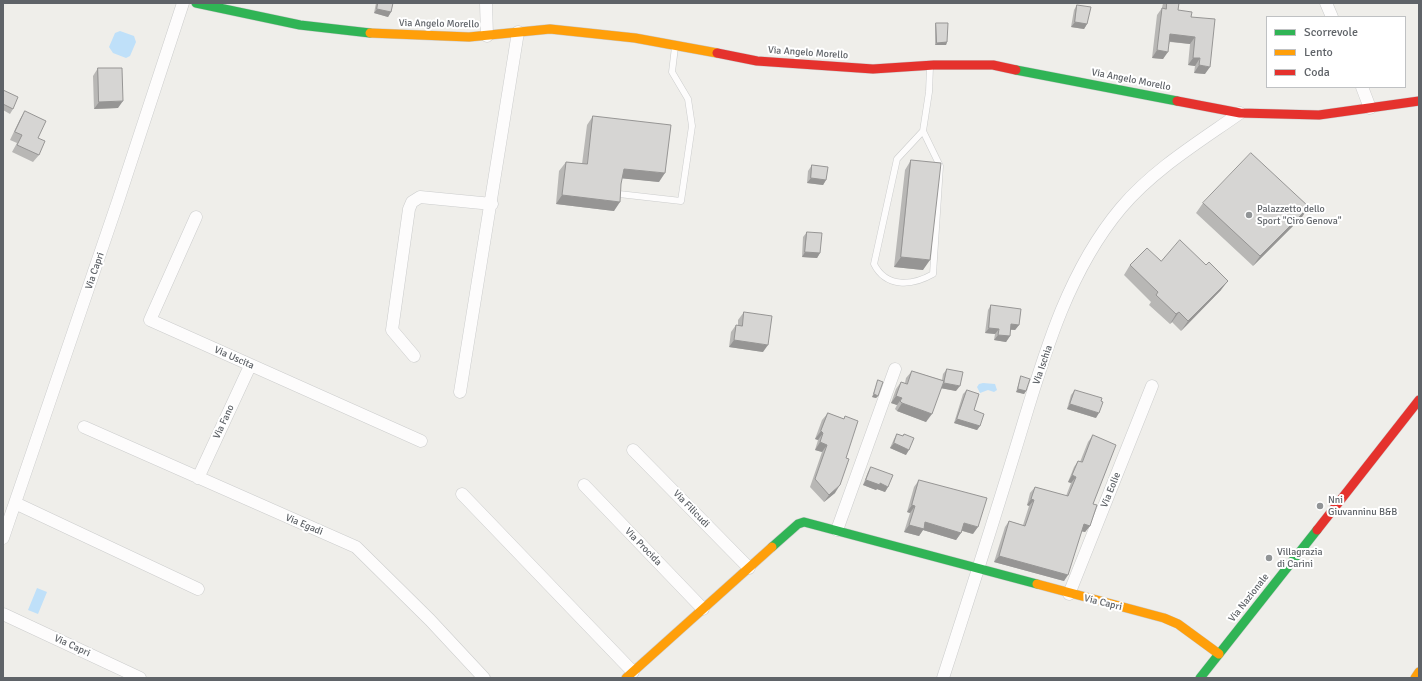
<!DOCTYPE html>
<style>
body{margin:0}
#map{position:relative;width:1422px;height:681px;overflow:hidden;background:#efeeea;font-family:Signika,sans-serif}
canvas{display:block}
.frame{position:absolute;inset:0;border:4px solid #5f6368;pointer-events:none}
.legend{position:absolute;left:1266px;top:16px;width:140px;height:72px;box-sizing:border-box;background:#fff;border:1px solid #bfc1c3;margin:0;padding:5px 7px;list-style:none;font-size:12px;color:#5f6368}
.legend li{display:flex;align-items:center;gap:8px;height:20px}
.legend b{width:20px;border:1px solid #bfc1c3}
</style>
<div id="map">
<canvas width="1422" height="681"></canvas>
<div class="frame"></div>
<ul class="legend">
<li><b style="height:5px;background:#30b455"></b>Scorrevole</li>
<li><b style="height:5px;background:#ff9f0a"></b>Lento</li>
<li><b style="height:5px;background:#e5322d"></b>Coda</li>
</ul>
</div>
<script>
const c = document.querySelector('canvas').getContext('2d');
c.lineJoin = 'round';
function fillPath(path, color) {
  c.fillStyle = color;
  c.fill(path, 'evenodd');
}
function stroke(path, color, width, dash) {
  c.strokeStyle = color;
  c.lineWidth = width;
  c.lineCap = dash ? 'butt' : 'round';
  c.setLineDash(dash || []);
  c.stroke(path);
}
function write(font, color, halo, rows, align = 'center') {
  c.font = font + ' Signika,sans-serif';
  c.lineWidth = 4;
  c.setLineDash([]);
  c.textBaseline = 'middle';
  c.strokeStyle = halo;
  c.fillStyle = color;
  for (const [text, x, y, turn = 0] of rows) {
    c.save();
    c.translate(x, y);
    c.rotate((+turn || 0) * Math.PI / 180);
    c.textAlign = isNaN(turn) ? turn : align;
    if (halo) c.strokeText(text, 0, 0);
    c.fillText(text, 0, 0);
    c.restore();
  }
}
const water = new Path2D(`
 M120 31 134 36 136 42 130 56 126 58 113 53 109 47 115 33Z
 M983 383 995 384 997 390 994 392 988 390 980 393 977 387 979 384Z
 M37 588 47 592 38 614 28 610Z`);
const lane = new Path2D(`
 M923 131 897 159 874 264C886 288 912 286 933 274L940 166 923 131 929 92 930 67
 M619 194 681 201 692 126 688 99 672 72 675 47`);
const street = new Path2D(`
 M486 3 487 36
 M1326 3 1332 17
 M1362 87 1370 108
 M196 217 150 320 421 441
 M414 356 392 330 409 209 412 202 420 197 492 204
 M460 392 518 32
 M84 427 356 547 430 620 484 678
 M633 450 749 568
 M198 478 250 366
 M584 485 703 609
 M462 494 633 672
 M15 503 198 589
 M837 530 895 369
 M3 538 118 201 183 3
 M1069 594 1152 386
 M3 614 140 678
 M943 678C967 604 991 529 1014 454 1040 370 1063 277 1121 208 1154 169 1199 142 1240 113`);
const fast = new Path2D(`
 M196 3 300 25 370 33
 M1016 70 1177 101
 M772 547 798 524 804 522 1037 584
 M1200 678 1317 530`);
const slow = new Path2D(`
 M370 33 469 37 550 29 635 38 717 53
 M1037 584 1164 618 1178 624 1219 654
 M626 678 772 547
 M1415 678 1419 672`);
const jam = new Path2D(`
 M717 53 757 61 873 69 934 65H993L1016 70
 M1177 101 1240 113 1319 115 1419 101
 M1317 530 1419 400`);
const wall = new Path2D(`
 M376 3H393L391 12 388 17 374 13Z
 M1163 3H1179L1178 10 1191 17 1205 74 1194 73 1195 66 1188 65 1190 44 1170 42 1163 59 1152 58 1157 15 1162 8Z
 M1077 5 1087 24 1084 29 1071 27 1074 10Z
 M936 23 947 42 946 45H935V25Z
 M98 68 118 108 94 109 93 76Z
 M3 90 13 109 10 114 3 110Z
 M25 111 38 138 39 155 33 162 12 152 17 143 10 140 20 119Z
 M593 116 659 182 622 178 614 211 556 204 559 171 566 162 582 164 587 125Z
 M911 160 923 270 894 267 905 170Z
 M812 165 826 180 823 185 807 183 808 171Z
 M1203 203 1302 217 1253 266 1196 213Z
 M807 232 820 253 817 258 802 257 803 237Z
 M1161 261 1221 290 1181 331 1172 322 1170 324 1149 305 1151 302 1124 275 1130 265Z
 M991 305 1019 325 1015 330H1010V336L1006 342 994 340 995 334 985 333 988 310Z
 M744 312 763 352 729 347 731 332 736 325H738V320Z
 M947 369 956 391 941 388 926 422 897 411 895 409 897 405 891 403 896 389 901 382 905 383 906 378 912 371 942 380 943 374Z
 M1021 376 1026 391 1024 394 1016 392 1020 379Z
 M878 380V396L876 398 872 397 877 383Z
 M967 390 980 426 977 430 954 423 963 394Z
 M1075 390 1096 418 1067 409 1071 395Z
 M828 413 844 419 845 416 835 493 824 502 810 487 822 452 815 450 818 440 815 439 822 420Z
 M897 434 903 436 904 434 906 455 890 448 894 439Z
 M1093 435V504L1090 526 1085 532 1082 531 1064 581 994 562 1005 527 1009 521 1023 525 1029 506 1027 505 1030 493 1035 487 1066 496 1071 483 1068 482 1074 467 1078 461 1080 462 1088 442Z
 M871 467 888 487 885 492 877 489 876 490 863 485 868 472Z
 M919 480 973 534 962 531 961 533 956 540 923 530 919 536 904 532 910 513 907 512 914 487Z`);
const shadedWall = new Path2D(`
 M377 9 391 12 388 17 374 13Z
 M1075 22 1087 24 1084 29 1071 27Z
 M1170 34 1195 37 1190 44 1165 41Z
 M947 42 946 45H935L937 43Z
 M1157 50 1168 52 1163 59 1152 58Z
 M1193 58H1200L1195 66 1188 65Z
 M1199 65 1210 67 1205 74 1194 73Z
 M123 101 118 108 94 109 99 102Z
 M624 169 665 173 659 182 618 178Z
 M811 178 826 180 823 185 807 183Z
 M562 195 620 202 614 211 556 204Z
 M1309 207 1302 217 1253 266 1260 256Z
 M805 252 820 253 817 258 802 257Z
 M901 257 930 260 923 270 894 267Z
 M1228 281 1221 290 1181 331 1188 321Z
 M1179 312 1172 322 1170 324 1176 314Z
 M1011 324 1019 325 1015 330 1007 329Z
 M989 328 999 329 995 334 985 333Z
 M998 335 1010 336 1006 342 994 340Z
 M734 340 768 345 763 352 729 347Z
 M944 383 960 386 956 391 940 388Z
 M1018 389 1026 391 1024 394 1016 392Z
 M874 394 878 396 876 398 872 397Z
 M896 396 902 398 897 405 891 403Z
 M902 403 932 414 926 422 897 411Z
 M1070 404 1099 413 1096 418 1067 409Z
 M957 419 980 426 977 430 954 423Z
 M821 431 823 433 818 440 815 439Z
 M820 442 827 445 822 452 815 450Z
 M894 443 909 450 906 455 890 448Z
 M1072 475 1076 477 1071 483 1068 482Z
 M866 480 880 483 888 487 885 492 877 489 876 490 863 485Z
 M840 485 835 493 824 502 829 495Z
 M1031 499 1034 500 1029 506 1027 505Z
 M912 505 915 506 910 513 907 512Z
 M925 522 961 533 956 540 923 530 919 536 904 532 909 525Z
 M964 523 978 527 973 534 960 530Z
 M1084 524 1090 526 1085 532 1080 531Z
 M999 556 1068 575 1064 581 994 562Z`);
const building = new Path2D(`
 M378 3H393L391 12 377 9Z
 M1167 3H1179L1178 10 1192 12 1191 17 1215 19 1210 67 1199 65 1200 58H1193L1195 37 1170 34 1168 52 1157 50 1162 8 1166 9Z
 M1077 5 1091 7 1087 24 1075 22Z
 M936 23H948L947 42 937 43Z
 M98 68H122L123 101 99 102Z
 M3 90 18 97 13 109 3 104V105Z
 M25 111 46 121 38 138 45 141 39 155 17 145 22 135 15 132Z
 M593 116 671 125 665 173 624 169 621 184 620 202 562 195 566 162 587 164Z
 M1251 153 1309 207 1260 256 1203 203Z
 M911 160 941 163 930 260 901 257Z
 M812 165 828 167 826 180 811 178Z
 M807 232 822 233 820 253 805 252Z
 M1180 240 1206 265 1209 262 1228 281 1188 321 1179 312 1176 314 1156 295 1158 292 1130 265 1147 248 1161 261Z
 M991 305 1021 309 1019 325 1011 324 1010 336 998 335 999 329 989 328Z
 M744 312 772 316 768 345 734 340 736 325 742 326Z
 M947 369 963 372 960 386 944 383Z
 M912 371 944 381 932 414 902 403 900 401 902 398 896 396 901 382 907 384Z
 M1021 376 1030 379 1026 391 1018 389Z
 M878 380 883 382 878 396 874 394Z
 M967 390 979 394 974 410 984 414 980 426 957 419Z
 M1075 390 1102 398 1101 401 1103 402 1099 413 1070 404Z
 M828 413 844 419 845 416 858 421 846 458 849 459 840 485 829 495 815 479 827 445 820 442 823 433 821 431Z
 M897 434 903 436 904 434 914 438 909 450 894 443Z
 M1093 435 1116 445 1093 504 1097 505 1090 526 1084 524 1068 575 999 556 1009 521 1025 526 1034 500 1031 499 1035 487 1068 496 1076 477 1072 475 1078 461 1082 462Z
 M871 467 893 475 888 487 880 483V485L866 480Z
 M919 480 987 498 978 527 964 523 961 533 925 522 924 529 909 525 915 506 912 505Z`);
const markers = [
 [1249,215,4,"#919496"],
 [1320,506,4,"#919496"],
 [1269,558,4,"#919496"]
];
const streetNames = [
 ["Via Angelo Morello",439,24,1],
 ["Via Angelo Morello",808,53,4],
 ["Via Angelo Morello",1131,80,11],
 ["Via Capri",95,271,-71],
 ["Via Uscita",234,358,24],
 ["Via Ischia",1043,365,-71],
 ["Via Fano",224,422,-65],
 ["Via Eolie",1111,490,-68],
 ["Via Filicudi",691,509,46],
 ["Via Egadi",304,525,23],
 ["Via Procida",643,547,46],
 ["Via Nazionale",1249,598,-52],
 ["Via Capri",1103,603,14],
 ["Via Capri",72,646,25]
];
const poiNames = [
 ["Palazzetto dello",1257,209],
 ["Sport \"Ciro Genova\"",1257,221],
 ["Nni",1328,500],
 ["Giuvanninu B&B",1328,512],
 ["Villagrazia",1277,552],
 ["di Carini",1277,564]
];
fillPath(water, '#bfe0f9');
stroke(lane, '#cbcccc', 7);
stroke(street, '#cbcccc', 13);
stroke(fast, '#cacacb', 10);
stroke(slow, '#cacacb', 10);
stroke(jam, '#cacacb', 10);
stroke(lane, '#fdfcfc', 6);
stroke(street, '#fdfcfc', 12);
stroke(fast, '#30b455', 9);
stroke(slow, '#ff9f0a', 9);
stroke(jam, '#e5322d', 9);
fillPath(wall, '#b8b7b5');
fillPath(shadedWall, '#969594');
fillPath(building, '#d6d5d3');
stroke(building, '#969594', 1);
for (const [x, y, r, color] of markers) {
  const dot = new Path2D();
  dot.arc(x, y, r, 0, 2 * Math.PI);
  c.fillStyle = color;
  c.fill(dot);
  stroke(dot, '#fff', 1.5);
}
write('10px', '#5f6368', '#fff', streetNames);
write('10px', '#5f6368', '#fff', poiNames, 'left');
</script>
